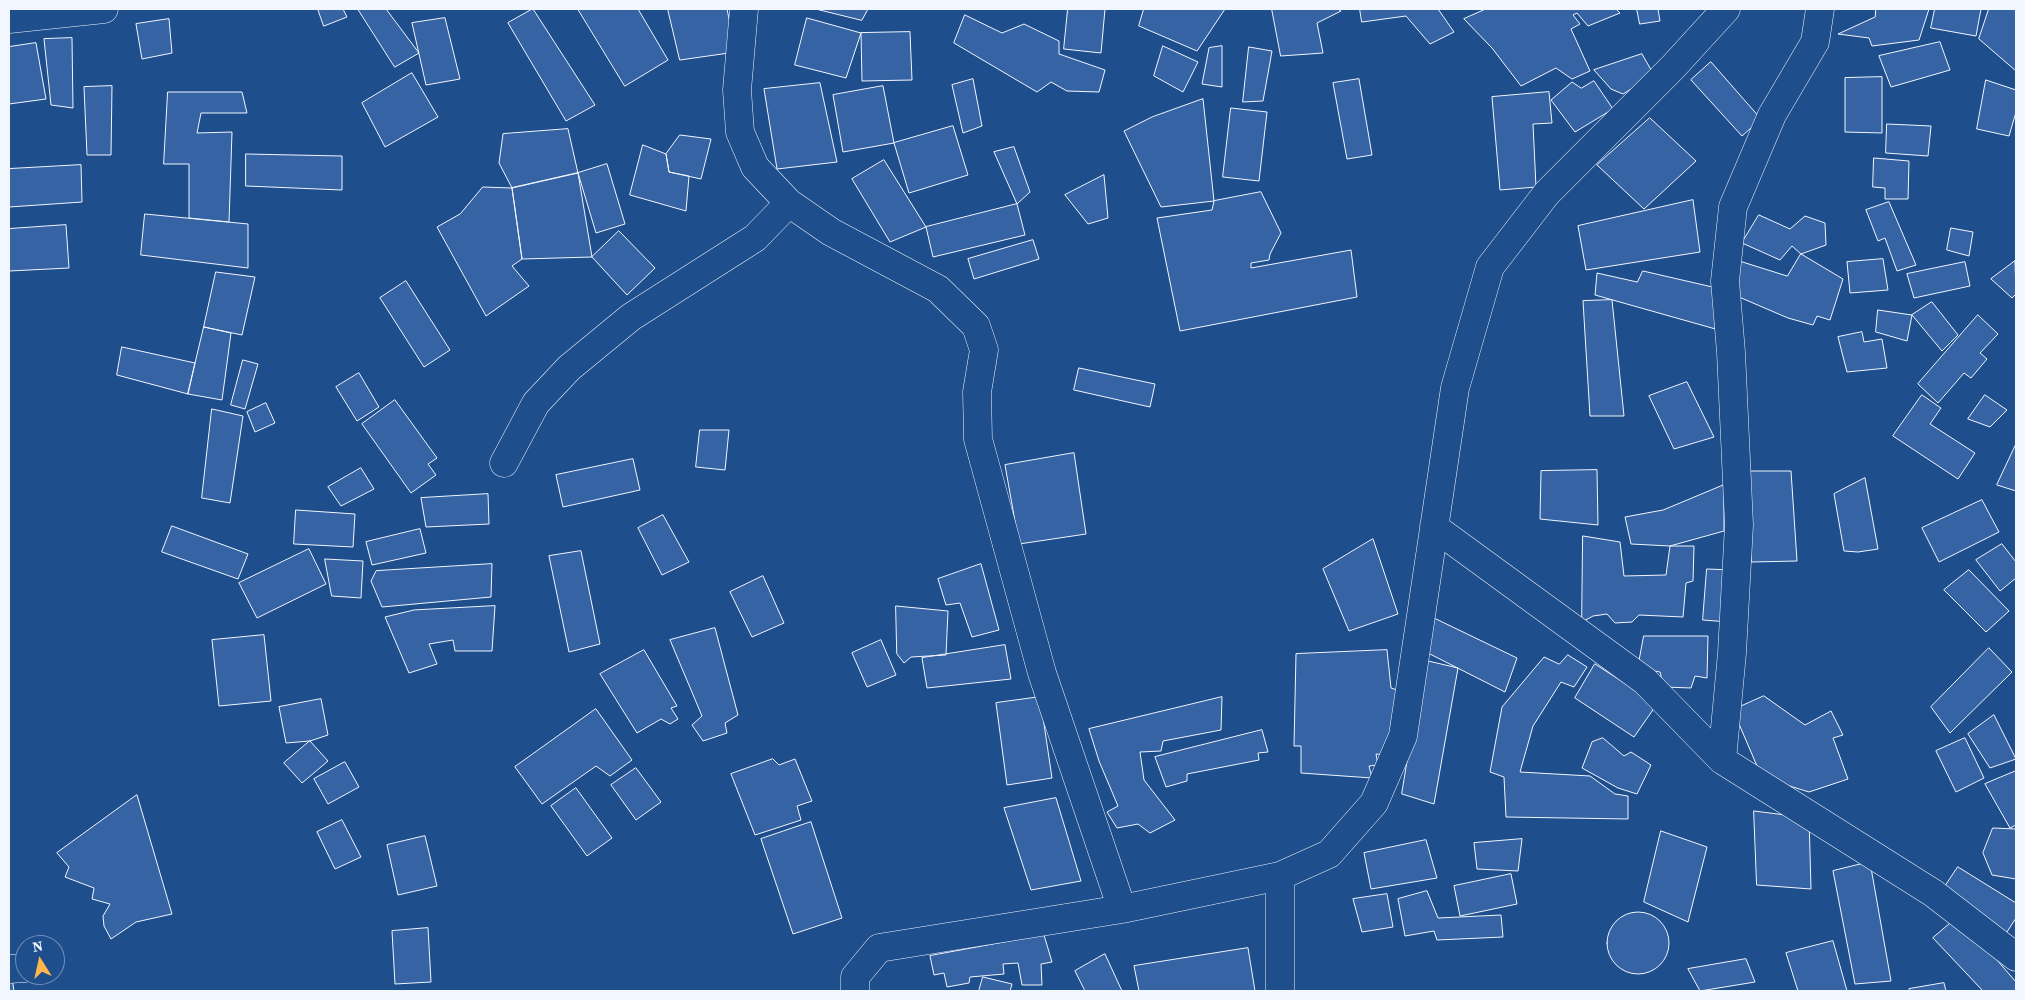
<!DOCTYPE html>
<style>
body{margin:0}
#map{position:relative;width:2025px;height:1000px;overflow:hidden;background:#1f4e8c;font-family:"Source Serif 4",serif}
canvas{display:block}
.frame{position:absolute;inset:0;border:10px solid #f2f6ff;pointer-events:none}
.north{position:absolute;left:15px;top:935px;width:50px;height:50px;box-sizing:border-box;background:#1f4e8c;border:1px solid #7391ba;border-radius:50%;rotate:350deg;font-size:14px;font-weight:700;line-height:20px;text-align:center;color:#f2f6ff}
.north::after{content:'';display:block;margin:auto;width:18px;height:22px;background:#ffb74d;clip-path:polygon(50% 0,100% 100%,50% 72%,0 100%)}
</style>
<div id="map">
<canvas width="2025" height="1000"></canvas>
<div class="frame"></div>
<div class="north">N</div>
</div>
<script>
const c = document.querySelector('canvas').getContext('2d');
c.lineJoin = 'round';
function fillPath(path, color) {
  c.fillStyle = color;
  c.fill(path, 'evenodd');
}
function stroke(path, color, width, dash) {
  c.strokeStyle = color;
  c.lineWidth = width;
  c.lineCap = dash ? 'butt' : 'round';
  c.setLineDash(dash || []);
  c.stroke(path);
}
const building = new Path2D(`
 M318 9H343L347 17 324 26Z
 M358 9H386L419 53 395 67Z
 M533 9 595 105 566 121 508 23Z
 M578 9H638L668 60 625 86Z
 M668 9H727L736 52 680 60Z
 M816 9H868L862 20Z
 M1068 9H1105L1101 53 1064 49Z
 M1144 9H1225L1197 51 1139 26Z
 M1272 9H1338L1341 11 1317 23 1323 53 1281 56Z
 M1360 9H1438L1454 32 1430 44 1406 16 1362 22Z
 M1486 9H1616L1620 13 1588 26 1577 13 1573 15 1580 24 1571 29 1590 71 1572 79 1556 68 1521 86 1492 48 1464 19Z
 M1637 9H1658L1660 21 1640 24Z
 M1876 9H1929L1919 40 1872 46 1869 38 1838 34 1875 17Z
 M1935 9H1981L1976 36 1931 28Z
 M1989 9H2016V71L1979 39Z
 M965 15 1002 33 1024 24 1059 41V54L1105 70 1099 92 1067 91 1051 82 1037 92 954 43Z
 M445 18 460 79 426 85 412 23Z
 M807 18 861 33 846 78 795 65Z
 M169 19 172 53 142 59 136 24Z
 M910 32 912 80 862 81 861 33Z
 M72 38 73 108 51 105 44 39Z
 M1940 42 1950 70 1891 87 1879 56Z
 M36 43 46 99 9 104V47Z
 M1163 46 1198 62 1183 92 1154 76Z
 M1222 46V87L1202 84 1209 48Z
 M1249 47 1272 51 1263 101 1243 102Z
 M1642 54 1654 75 1623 94 1611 89 1594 70Z
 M1711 62 1761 119 1742 136 1691 80Z
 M412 73 438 117 385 147 362 103Z
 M1882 77V133L1845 132V78Z
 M973 79 982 126 963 133 952 85Z
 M1359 79 1372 155 1347 159 1333 83Z
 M1986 80 2016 90V112L2009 136 1977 129Z
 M1594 81 1613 109 1575 132 1551 100 1572 82 1581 88Z
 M820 83 837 162 777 169 764 89Z
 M112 86 111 155H87L84 87Z
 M883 86 894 143 843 152 833 95Z
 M168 92H242L247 113H201L197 133 232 132 229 222 189 218V164H164Z
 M1549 92 1552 123 1533 124 1536 187 1500 190 1492 97Z
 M1203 99 1214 201 1161 207 1124 131 1152 117Z
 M1231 108 1267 112 1259 181 1223 177Z
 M1650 118 1696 161 1644 209 1597 165Z
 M1887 124 1931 126 1928 156 1886 153Z
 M953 126 968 175 909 193 894 143Z
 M568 129 578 173 512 188 499 163 503 134Z
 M680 135 711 139 701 179 669 172 666 154Z
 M643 145 666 154 669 172 689 176 686 211 630 195Z
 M1014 147 1030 192 1017 204 994 152Z
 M246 154 342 156V190L246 186Z
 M1874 158 1909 161 1908 199H1885V188L1873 187Z
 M884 160 926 227 890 242 852 179Z
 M607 164 625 224 596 233 578 173Z
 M81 165 82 202 9 207V169Z
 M578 173 592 257 522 259 512 188Z
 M1104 175 1108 218 1088 224 1065 195Z
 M483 187 512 188 522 259 512 266 529 286 486 316 437 227 460 214Z
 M1261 192 1281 233 1270 254 1269 260 1251 263V268L1351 250 1357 297 1180 331 1157 218 1212 210 1214 201Z
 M1693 200 1700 252 1586 270 1578 226Z
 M1889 202 1916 265 1897 271 1885 238 1878 241 1866 210Z
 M1017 204 1025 235 933 257 926 227Z
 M145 214 248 224V268L141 255Z
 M1759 215 1790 229 1805 216 1825 223 1826 245 1801 254 1792 246 1780 260 1742 243Z
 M66 225 69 268 9 271V229Z
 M1951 228 1973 232 1969 256 1947 250Z
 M619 231 655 268 627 295 592 257Z
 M1033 240 1039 259 974 279 968 259Z
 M1801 254 1843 279 1830 320 1817 316 1813 325 1788 318 1732 294 1733 259 1787 276Z
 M1883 259 1888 290 1850 293 1847 262Z
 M2015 261 2016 294 2012 298 1991 279Z
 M1965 262 1970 286 1914 298 1907 274Z
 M1643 271 1721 289 1719 330 1595 295 1597 273 1637 282Z
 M216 272 255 277 242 335 204 327Z
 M406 281 450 350 424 367 380 298Z
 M1612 300 1624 416H1590L1583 301Z
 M1932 302 1958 335 1942 351 1912 315Z
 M1878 310 1912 315 1907 341 1876 332Z
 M1978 315 1998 334 1980 353 1987 359 1971 378 1964 373 1938 403 1918 384Z
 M204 327 231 333 222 400 188 394Z
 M1862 332 1864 342 1882 339 1887 368 1847 372 1838 337Z
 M122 347 195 363 188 394 117 375Z
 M243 360 258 364 245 409 231 405Z
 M1079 368 1155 384 1150 407 1074 390Z
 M359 373 379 407 357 421 336 387Z
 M1687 382 1714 437 1674 449 1649 396Z
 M1922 395 1941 408 1930 424 1975 453 1958 479 1893 436Z
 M1985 395 2007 410 1990 427 1968 419Z
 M395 400 437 458 428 464 436 475 411 493 362 424Z
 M266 403 275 423 255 432 247 412Z
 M212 409 243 416 230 503 202 498Z
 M700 430H729L725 470 696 467Z
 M2016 444V491L1997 485Z
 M1074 453 1086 534 1019 544 1005 465Z
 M633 459 640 490 563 507 556 475Z
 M361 468 374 489 341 506 328 487Z
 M1597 470 1598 525 1540 519 1541 471Z
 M1744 471H1791L1797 561 1752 562Z
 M1865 478 1878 549 1858 552 1844 551 1834 494Z
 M1724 485V531L1670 546 1631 544 1625 517 1663 510Z
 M488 494 489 524 426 527 421 498Z
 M1982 500 1999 532 1939 562 1922 528Z
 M296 510 355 514 353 547 294 544Z
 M663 515 689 562 662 575 638 528Z
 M172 526 248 554 238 579 162 552Z
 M420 529 426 553 372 565 366 542Z
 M1583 536 1620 542 1624 576 1666 575 1670 546H1694L1693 581 1686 583 1683 617 1639 615 1632 622 1615 623 1607 614 1593 616 1582 622Z
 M1373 539 1398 614 1349 631 1323 569Z
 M2002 544 2016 562V578L2000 591 1976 560Z
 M309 549 326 584 257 618 239 583Z
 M581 551 600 644 569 652 549 556Z
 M325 559 363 561 361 598 332 596Z
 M492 564 491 597 382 607 371 581 376 571Z
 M981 564 999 630 972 637 960 603 946 605 938 579Z
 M1707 569 1732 570 1728 622 1703 620Z
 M1969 570 2009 611 1986 632 1944 590Z
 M763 576 784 623 752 637 730 592Z
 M495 606 492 651H455L453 640 429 644 437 664 409 673 385 617 414 610Z
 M896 606 948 611 946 655 911 657 904 663 897 654Z
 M1434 618 1517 658 1505 692 1422 650Z
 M715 628 738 715 725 723 727 733 703 741 692 725 702 716 670 640Z
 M264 635 271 701 219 706 212 640Z
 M1644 636H1708L1707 678 1695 676 1691 688 1664 687 1660 672 1638 668Z
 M881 640 896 675 867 687 852 653Z
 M1005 645 1011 679 927 688 922 658Z
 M1989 648 2012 672 1950 733 1931 707Z
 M644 650 677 706 671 708 678 719 670 724 661 719 637 733 600 674Z
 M1387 650 1391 688 1397 690 1388 755 1376 754 1378 765 1369 766 1372 778 1301 773V746H1294L1296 654Z
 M1568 655 1587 667 1574 687 1561 682 1533 726 1520 772 1590 776 1615 794 1628 796V819L1506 817 1504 777 1490 772 1502 707 1544 657 1559 664Z
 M1424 660 1458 668 1434 804 1402 794Z
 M1595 664 1657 704 1634 737 1575 698Z
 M1764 696 1805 725 1831 711 1843 735 1833 738 1848 779 1809 792 1783 784 1760 773 1733 710Z
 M1040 697 1052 778 1007 785 996 703Z
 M1222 697 1221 730 1163 741 1161 751 1140 752 1144 780 1175 820 1150 833 1138 824 1117 828 1107 812 1118 806 1099 761 1089 729Z
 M321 699 328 735 310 741 286 743 279 707Z
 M596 709 632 760 610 776 596 766 542 804 515 767Z
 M1994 715 2016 759 1990 768 1968 734Z
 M1262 730 1268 752 1258 753 1259 760 1187 774V781L1166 787 1155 757Z
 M1603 738 1624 756 1631 752 1651 765 1637 794 1618 788 1582 768 1592 742Z
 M1965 738 1984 778 1956 792 1936 751Z
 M310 741 328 761 302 783 284 763Z
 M773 759 779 765 795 759 812 801 797 806 801 820 755 835 731 774Z
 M345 762 359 787 328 804 314 779Z
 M636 768 661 802 636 820 611 785Z
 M2016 771V825L2010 828 1985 784Z
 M576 788 612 838 587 856 551 806Z
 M137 795 172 914 136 922 111 939 104 926 103 916 110 904 92 899 94 888 65 877 69 867 57 853Z
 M1056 798 1081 881 1031 890 1004 808Z
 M1754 811 1809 818 1811 889 1757 885Z
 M342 820 361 857 335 869 317 832Z
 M811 822 842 918 793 934 761 839Z
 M1993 828 2016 829V879L1992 875 1983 853Z
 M1661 831 1707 847 1688 922 1644 902Z
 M425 836 437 886 398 895 387 845Z
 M1522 839 1518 871 1477 869 1474 843Z
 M1426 840 1437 878 1371 889 1364 853Z
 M1870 862 1891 981 1855 984 1833 871Z
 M1958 867 2016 903V918L2005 935 1940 894Z
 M1511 874 1517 904 1460 916 1454 886Z
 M1427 891 1438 918 1501 915 1503 937 1437 940 1434 931 1405 936 1398 899Z
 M1387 894 1393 927 1362 932 1353 899Z
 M1607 943a31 31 0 1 1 62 0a31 31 0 1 1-62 0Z
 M1959 916 2016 982V991H1983L1933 938Z
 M428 928 431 982 395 984 392 931Z
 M1044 935 1052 962 1041 964 1042 985H1022L1018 963 1003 964 1004 974 970 977 969 983 947 987 944 973 934 975 930 956Z
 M1833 941 1847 991H1798L1786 953Z
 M1248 948 1255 991H1139L1134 966Z
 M1105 954 1122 991H1085L1075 971Z
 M1746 959 1755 982 1700 991 1688 969Z
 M983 977 1012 984 1010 991H979Z
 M9 978H12L14 991H9Z
 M1944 983 1946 991H1909V989Z`);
const minor = new Path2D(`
 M744 9 737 90 740 132 755 167 789 203 831 232 938 289 976 326 984 350 977 392 978 439 1042 673 1122 909
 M9 19 104 9
 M504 463 536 403 569 368 631 317 755 238 789 203
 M1434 527 1645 681 1722 760 1933 893 2016 957
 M1722 760 1732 653 1739 525 1731 352 1725 281 1733 207 1772 115 1815 42 1820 9
 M9 969 25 968
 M855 991V977L879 948 1122 909 1280 876 1329 854 1374 803 1403 736 1455 388 1490 267 1547 193 1673 67 1726 9
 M1280 991V876`);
fillPath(building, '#3563a3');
stroke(building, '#f2f6ff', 1);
stroke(minor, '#f2f6ff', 29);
stroke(minor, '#1f4e8c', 28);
</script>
